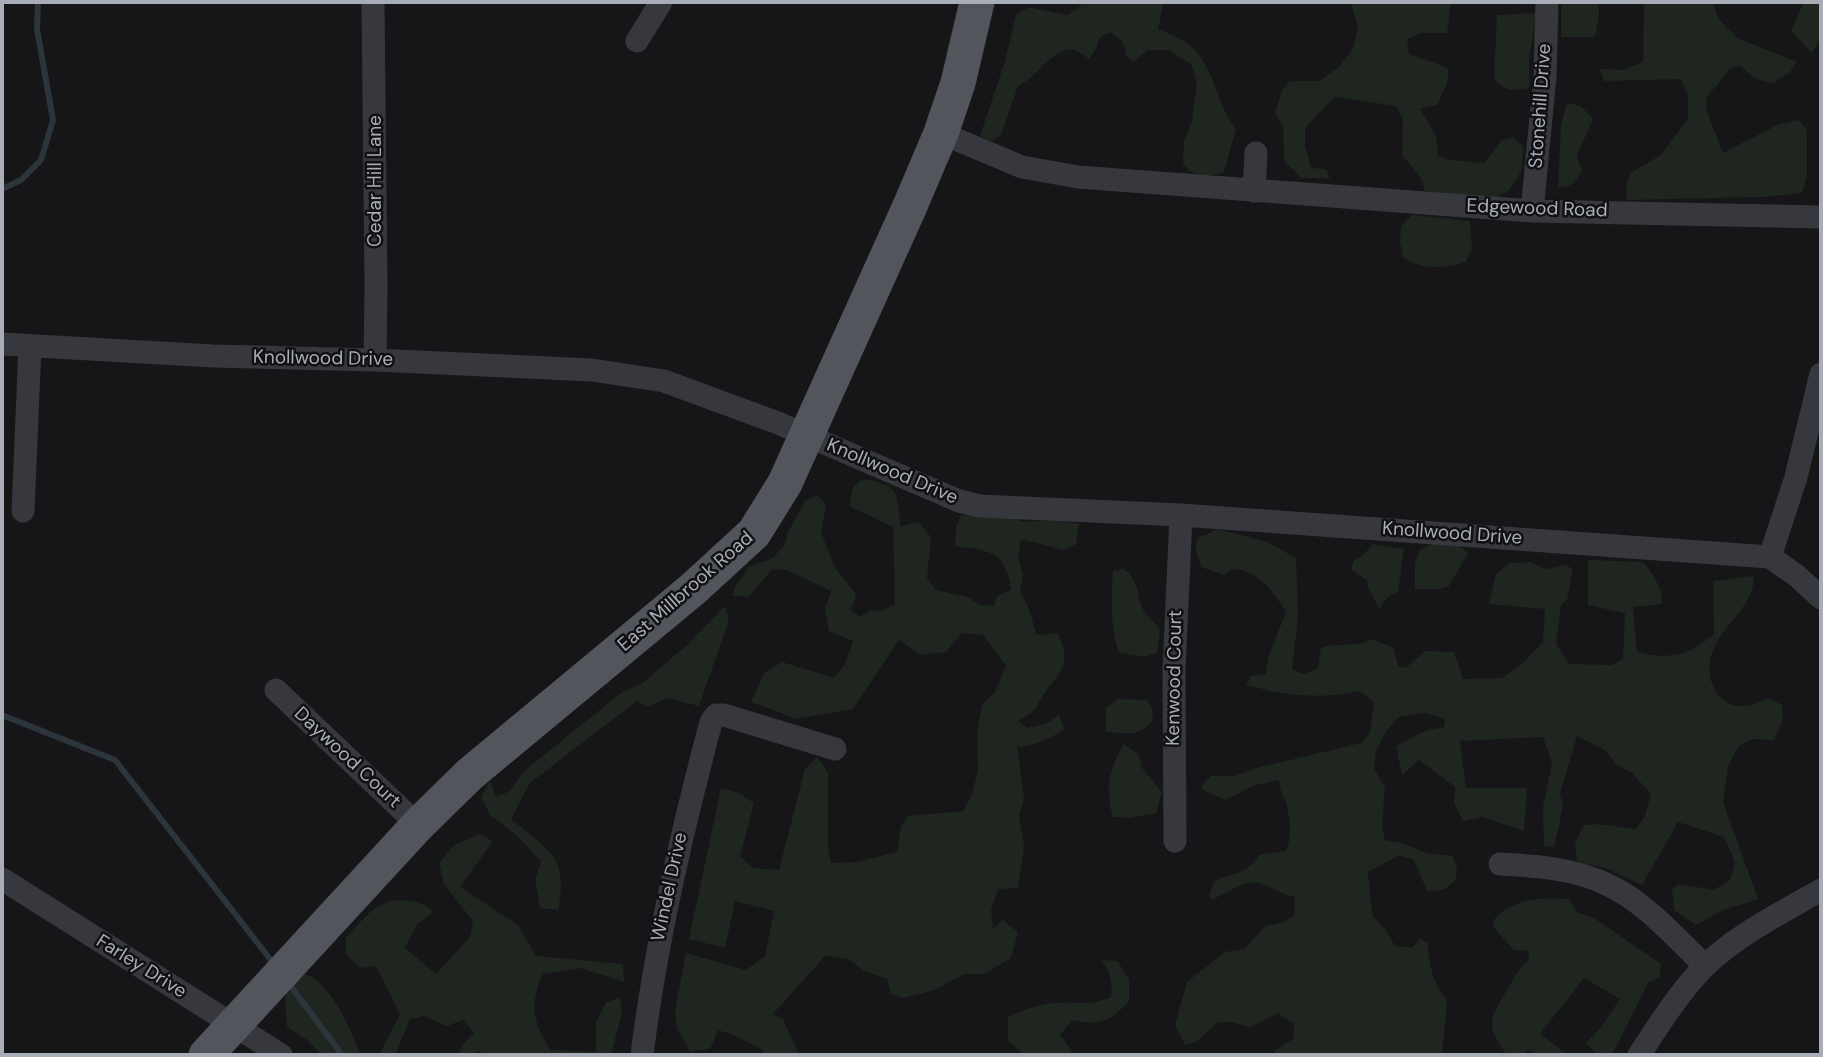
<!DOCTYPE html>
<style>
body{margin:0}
#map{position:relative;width:1823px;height:1057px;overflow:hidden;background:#161618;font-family:"DM Sans",sans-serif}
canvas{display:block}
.frame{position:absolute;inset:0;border:4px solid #a8adb8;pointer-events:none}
</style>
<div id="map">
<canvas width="1823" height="1057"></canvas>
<div class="frame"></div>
</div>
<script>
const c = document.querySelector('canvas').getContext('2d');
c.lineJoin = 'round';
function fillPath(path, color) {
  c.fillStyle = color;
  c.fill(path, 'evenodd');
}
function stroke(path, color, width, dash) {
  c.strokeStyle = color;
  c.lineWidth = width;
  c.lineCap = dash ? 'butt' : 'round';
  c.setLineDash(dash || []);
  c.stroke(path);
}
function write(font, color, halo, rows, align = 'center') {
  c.font = font + ' "DM Sans",sans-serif';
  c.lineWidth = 5;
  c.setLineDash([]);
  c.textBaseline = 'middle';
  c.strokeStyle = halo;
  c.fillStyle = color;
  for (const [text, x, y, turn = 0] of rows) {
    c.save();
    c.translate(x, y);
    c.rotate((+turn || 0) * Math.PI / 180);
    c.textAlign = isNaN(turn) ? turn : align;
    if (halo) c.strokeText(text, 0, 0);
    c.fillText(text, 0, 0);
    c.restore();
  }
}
const green = new Path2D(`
 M1085 2H1164L1158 29C1169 34 1183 39 1192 47 1215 68 1217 106 1236 129L1224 172C1206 178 1196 178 1183 164L1184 141 1192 121 1197 83 1191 64 1168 50H1147L1134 62 1126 56 1123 42 1110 32 1099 38 1097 47 1089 59C1085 56 1079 51 1074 50 1053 46 1037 78 1018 86L1001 135 990 142 980 136 1005 61 1016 15 1029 7 1068 15Z
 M1350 2H1451L1447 33H1421L1407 39 1409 54C1422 60 1438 62 1449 70L1446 86 1437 105 1420 109 1436 136 1438 156 1451 160 1484 163 1502 140 1514 137 1523 147 1522 170 1509 190 1492 200 1425 191 1422 179 1402 155 1403 120 1396 106 1334 97 1305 128V146L1311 168 1326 169 1330 178H1302L1284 161 1283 125 1275 114 1282 90 1290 81H1319L1339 67 1353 49 1358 26Z
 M1561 2H1599V16L1595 37H1561Z
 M1644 2H1713L1719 20 1739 39 1797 62 1790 72 1773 83 1755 79 1740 65 1730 69 1707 97 1706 109 1723 153 1779 124 1799 120 1807 130V176L1802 193 1763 197 1627 200 1626 184 1631 173 1661 155 1688 119V95L1681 79 1604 81 1600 69 1624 70 1643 62Z
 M1804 2H1821V38L1812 53 1791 31Z
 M1537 13 1529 58V88C1515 91 1504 92 1494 79L1497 15Z
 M1567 103 1581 106 1593 119 1577 156 1582 171C1575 182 1572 188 1558 187L1561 125Z
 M1412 215 1470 221 1472 249 1466 262C1447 269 1419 270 1403 257L1400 242 1401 226Z
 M862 479C902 486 895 491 901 526L919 522 931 537 927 578 936 590 968 597 979 605 994 606 997 596 1011 590C1006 550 989 551 955 546L956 527 961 515 1008 516 1024 522 1051 520 1079 524 1076 544 1063 550 1021 539 1018 557 1023 576 1020 591 1028 607 1037 635 1058 633C1072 666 1062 668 1044 694 1032 712 1039 709 1018 721L1027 728 1046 724 1059 715 1064 729C1050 739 1034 746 1017 747L1024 798 1019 816 1024 846 1018 888 998 889 991 910 993 928 1003 920 1018 932 1011 958 984 974H964L935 990 902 998 891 994 887 979 864 971 849 959 825 956 773 1014 783 1019 799 1055H762L763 1050 736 1036 718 1030 710 1049 690 1051 677 1029 675 1011 686 953 746 970 765 956 774 911 735 901 725 948 689 939 721 788 739 793 754 803 740 856 753 868 779 870 805 769 817 757 828 772V846L831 863 856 862 897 852 901 826 908 816 963 811 972 795 978 770 977 730 982 705 995 692 1006 666 983 635 962 633 946 652 921 655 899 640 853 709 797 719 751 702 764 673 782 662 834 678 844 666 853 641 829 631 825 609 831 591 787 570 772 569 749 597 732 596 736 585 749 567 773 558 785 544 788 532 805 501 817 495 826 504 821 532 835 568 856 594 851 611 861 617 870 610 882 611 895 604 893 527 849 506 853 487Z
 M1218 529 1267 542 1296 558 1298 616 1292 670 1305 674 1318 668 1321 648C1340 642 1355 648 1372 639L1394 648 1398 666 1406 668 1425 651 1454 652 1463 679 1502 678 1522 664 1543 642 1545 609 1489 604 1496 574 1510 563 1530 562 1545 569 1566 565 1573 569 1567 600 1561 605 1556 644 1569 664 1611 665 1623 659 1625 613 1588 605V560L1643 562C1654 575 1662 587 1662 604L1633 607 1637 652C1669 660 1689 656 1714 634L1713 581 1754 576C1755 617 1695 636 1713 686 1716 694 1724 703 1732 705 1747 708 1754 705 1767 698L1782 705 1783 719 1774 740 1753 739 1739 746 1728 766 1723 802 1758 899 1723 910 1696 925 1674 910 1672 890 1679 884 1714 890 1730 880 1735 862 1724 837 1678 822 1642 885 1608 869 1577 861 1575 843 1584 825C1602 822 1618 828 1636 829L1645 816 1651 794 1632 773 1618 766 1605 750 1577 736 1560 793 1563 807 1554 847 1544 846 1543 807 1552 763 1543 737 1460 741 1466 788H1527L1524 831 1482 817 1463 821 1454 803 1455 787 1419 760 1402 775 1396 746 1427 730 1444 727 1445 719 1425 713 1399 717 1387 730 1376 751 1374 769 1385 787 1382 826 1385 840 1402 843 1427 853 1453 856 1457 869 1455 881 1443 890 1427 891 1414 860 1399 855 1368 872 1372 915 1385 929 1395 946 1412 948 1420 939 1428 943C1429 967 1433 982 1447 1001L1442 1055H1274L1276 1050 1294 1038V1024L1278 1013 1251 1027 1230 1022H1218L1196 1042 1185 1045 1175 1025 1187 982 1225 952 1244 949 1266 926 1284 922 1294 915 1295 897C1281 895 1272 886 1259 883 1244 880 1225 894 1212 900L1209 895 1214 882C1236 869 1241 879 1260 855L1285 851C1293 839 1290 821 1287 807 1285 796 1279 792 1279 780L1255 785 1226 800 1202 790 1203 784 1211 776H1235L1257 768 1361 743 1370 733 1374 702 1359 691C1320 700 1284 695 1246 685L1251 676 1266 674 1268 658 1286 612C1273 591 1259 570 1232 569L1224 575 1201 567 1195 548 1198 538Z
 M1435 543 1458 545 1468 553 1449 586 1438 589H1415V563L1420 550Z
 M1373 544 1404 549 1398 591 1387 598 1379 609 1368 587 1367 580 1351 570 1354 560 1363 555Z
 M1124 569C1138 581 1137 589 1141 605 1143 613 1155 622 1160 629L1157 653 1144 657 1119 653C1110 623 1111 601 1113 571Z
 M725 606 729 620 699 706 667 698 648 707 637 701 530 783 511 819C524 830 548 846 556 861 563 874 561 896 558 910L540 908 535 880 541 861 516 835 490 815 481 797 490 781 496 797 510 791 523 772 622 692 643 683 688 644Z
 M1118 699 1147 700 1153 710 1152 722C1136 737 1127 734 1106 731V708Z
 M1123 744 1139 754 1142 768 1162 792 1156 813 1129 818 1113 817C1105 786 1109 773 1123 744Z
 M479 834 493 841 460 887 518 925 536 956 623 964 624 982 581 968 543 974C529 1002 533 1025 551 1050L596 1052V1022L606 1002 620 998 622 1012 611 1055H486L479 1051 476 1055H458L463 1044 474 1033 463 1020 447 1026 424 1016 410 1019 395 1055H379L400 1014 376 966 360 968 346 954V937C369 914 379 894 414 902 423 904 427 905 433 912L417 924 405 948 436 974 470 937 473 921 444 884 439 863 454 845Z
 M1549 898 1569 899 1577 912 1594 918 1661 964 1659 977 1648 983 1612 1055 1596 1053 1586 1043 1602 1026 1620 999 1584 978 1540 1034 1568 1055H1537L1528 1049 1521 1055H1507C1484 1024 1490 1018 1509 987 1515 976 1518 969 1528 961L1529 951 1514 950 1494 928 1493 921C1508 903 1526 900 1549 898Z
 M1101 959 1118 962 1129 979V1001C1110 1022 1101 1026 1072 1020L1060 1035 1075 1055H1024L1008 1041V1017C1022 1010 1040 1004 1056 1003 1079 1001 1088 1007 1111 997 1113 982 1110 971 1101 959Z
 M299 972C304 974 311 976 315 979 337 996 349 1028 360 1052L358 1055H322L306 1039 287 1027 285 994Z`);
const stream = new Path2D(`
 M2 189 21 180 41 160 53 120 37 29 38 2
 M2 715 115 760 274 964
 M287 981 342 1055`);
const street = new Path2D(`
 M373 2 376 288 375 360
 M637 41 661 2
 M941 133 1022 167 1078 177 1532 211 1821 217
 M1254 191 1256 153
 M1532 211 1545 76 1547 2
 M2 344 213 356 375 360 592 370 664 381 778 423 959 501 980 506 1181 515 1770 557 1797 576 1821 598
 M23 511 30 346
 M1770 557 1796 477 1821 374
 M276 690 418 825
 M1175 841 1174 670 1181 515
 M1500 864C1536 866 1572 868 1606 884 1643 900 1676 938 1705 966
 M2 879 281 1055
 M642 1055C656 942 682 832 711 722L716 715H724L835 749
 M1639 1055C1659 1025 1678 994 1703 968 1736 935 1781 913 1821 890`);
const primary = new Path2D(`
 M206 1055 418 825 470 774 693 589 754 533 785 483 910 206 941 133 958 83 977 2`);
const streetNames = [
 ["Stonehill Drive",1541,106,-86],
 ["Cedar Hill Lane",376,181,-90],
 ["Edgewood Road",1537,209,2],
 ["Knollwood Drive",323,359,1],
 ["Knollwood Drive",892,472,23],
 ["Knollwood Drive",1452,534,4],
 ["East Millbrook Road",686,592,-41],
 ["Kenwood Court",1175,678,-89],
 ["Daywood Court",347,758,43],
 ["Windel Drive",670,887,-78],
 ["Farley Drive",141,967,32]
];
fillPath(green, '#1e261f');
stroke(stream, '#2c353c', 6);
stroke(street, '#37383d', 23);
stroke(primary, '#53555c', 35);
write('19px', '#a8adb8', '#111113', streetNames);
</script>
